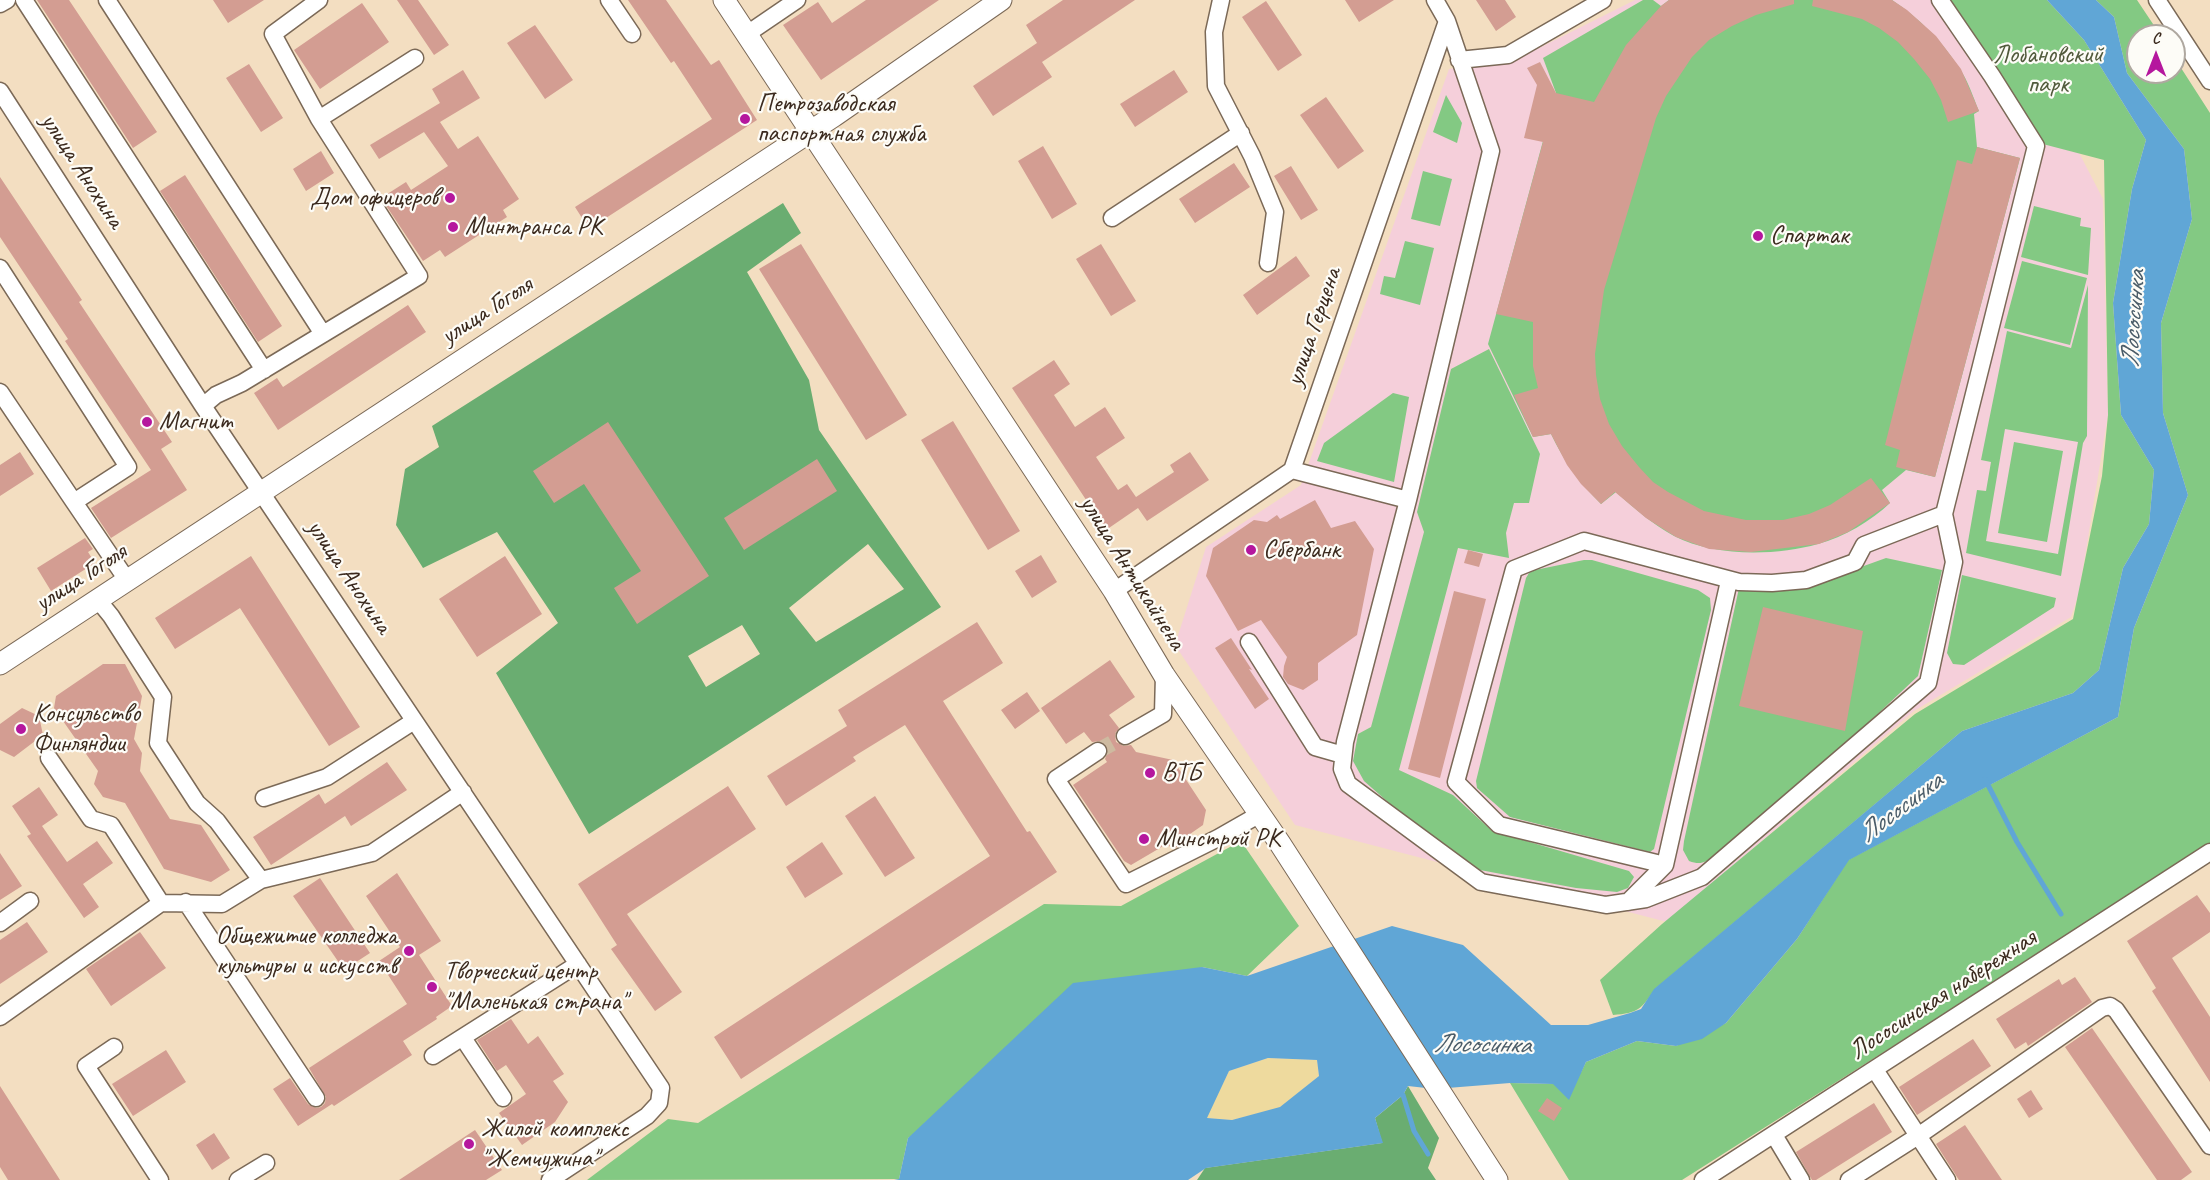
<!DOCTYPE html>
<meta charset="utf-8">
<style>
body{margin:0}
#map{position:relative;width:2210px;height:1180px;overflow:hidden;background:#f3dec1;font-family:Caveat,sans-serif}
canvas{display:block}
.north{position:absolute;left:2126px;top:24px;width:60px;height:60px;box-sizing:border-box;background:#fdfcf7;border:2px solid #afa8a0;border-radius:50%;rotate:0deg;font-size:16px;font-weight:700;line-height:24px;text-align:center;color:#3b2a1e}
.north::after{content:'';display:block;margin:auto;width:21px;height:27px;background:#b5179e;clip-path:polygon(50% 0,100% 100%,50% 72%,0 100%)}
</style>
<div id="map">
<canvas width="2210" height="1180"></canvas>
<div class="north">С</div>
</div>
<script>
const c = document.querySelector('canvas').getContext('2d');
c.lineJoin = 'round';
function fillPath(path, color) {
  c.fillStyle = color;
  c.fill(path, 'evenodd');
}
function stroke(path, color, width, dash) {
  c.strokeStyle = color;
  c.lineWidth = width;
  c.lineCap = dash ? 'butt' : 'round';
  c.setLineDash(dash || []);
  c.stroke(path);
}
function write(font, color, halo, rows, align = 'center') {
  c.font = font + ' Caveat,sans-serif';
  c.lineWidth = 4.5;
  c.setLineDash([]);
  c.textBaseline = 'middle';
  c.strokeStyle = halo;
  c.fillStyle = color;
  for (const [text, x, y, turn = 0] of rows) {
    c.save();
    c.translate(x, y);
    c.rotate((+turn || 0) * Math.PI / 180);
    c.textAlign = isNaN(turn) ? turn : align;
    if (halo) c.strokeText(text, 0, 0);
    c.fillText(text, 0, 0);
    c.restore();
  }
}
const built = new Path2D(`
 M1635 0H1993L2001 2 2103 199 2108 415 2079 593 2071 617 1914 711 1667 922 1295 825 1175 645 1206 547 1301 485 1449 69 1513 61Z`);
const green = new Path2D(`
 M1643 0H1653L1661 6 1669 0H1892C1919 18 1942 41 1959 68 1968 80 1973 97 1979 111L1974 114 1977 147 2020 158 1935 477 1906 470 1882 490 1890 503C1871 521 1844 537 1818 544 1776 556 1714 557 1674 536 1652 524 1634 508 1616 492L1601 504C1580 483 1564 461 1551 434L1533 437 1488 344 1556 93 1543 58Z
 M1950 0H2047L2084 40 2146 140 2132 189 2113 303 2121 415 2154 470 2149 524 2123 568 2099 670 2073 693 1962 731 1655 989C1641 1009 1639 1013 1613 1015L1600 980 1662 924 1915 714 2073 619 2102 476 2108 415 2104 160 2039 143Z
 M2096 0H2137L2161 36H2138V72H2174V57L2210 113V845L1682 1180H1569L1510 1083 1553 1084 1581 1072 1586 1062 1637 1041 1676 1046 1726 1023 1797 939 1848 860 2118 717 2134 628 2188 495 2163 413 2161 323 2192 219 2184 149 2127 73 2114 17Z
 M1446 95 1462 123 1457 143 1433 132Z
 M1423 171 1452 179 1440 226 1411 219Z
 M2034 206 2081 218 2080 226 2091 228 2088 275 2021 257Z
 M1405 241 1434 248 1420 305 1380 294 1384 276 1395 278Z
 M2022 261 2087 278 2070 345 2004 328Z
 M2088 285 2087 436 2083 443 2061 576 1966 553 1977 490 1986 491 1991 462 1981 460 2007 331 2071 348ZM2005 429 2078 442 2058 554 1986 541Z
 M1489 349 1540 454 1529 503H1514L1506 533 1509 558 1458 548 1399 770 1453 795 1492 831 1629 871 1634 877 1628 888 1617 892 1576 888 1480 870 1397 810 1364 781 1353 761 1358 734 1371 727 1424 532 1417 512 1451 369Z
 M1393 393 1409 397 1394 482 1317 461 1324 443Z
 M2014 442 2063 451 2047 542 1998 533Z
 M1886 558 1942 570 1918 676 1849 741 1714 856C1705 863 1700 865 1689 861L1683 850 1684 841 1739 588 1811 585Z
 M1584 560H1592L1698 590 1710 598 1711 610 1654 849 1650 852 1510 817 1477 788 1476 781 1526 578 1529 573 1535 570Z
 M1962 575 2056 598 2054 607 1964 665 1953 664 1947 653Z
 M1241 841 1299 926 1247 976 1202 967 908 1138 899 1179 587 1180 668 1119 698 1123 1044 904 1121 906Z`);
const forest = new Path2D(`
 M783 203 801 233 747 272 809 380 819 430 941 607 589 834 496 673 558 623 497 532 423 568 396 525 405 469 439 447 432 426ZM868 544 904 589 816 642 789 608ZM742 625 760 654 706 687 688 656Z
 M1408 1086 1439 1138 1428 1168 1436 1180H1197L1205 1168 1382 1143 1375 1118 1403 1095Z`);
const sand = new Path2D(`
 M1268 1058 1317 1060 1319 1076 1280 1108 1232 1120 1206 1118 1229 1071Z`);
const water = new Path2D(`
 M2047 0H2096L2114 17 2127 73 2184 149 2192 219 2161 323 2163 413 2188 495 2134 628 2118 717 1849 860 1797 939 1726 1023 1702 1039 1676 1046 1637 1041 1586 1062 1569 1100 1553 1084 1510 1083 1435 1089 1408 1086 1403 1095 1375 1118 1383 1143 1206 1168 1188 1180H894L899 1179 908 1138 1073 983 1202 967 1247 976 1392 926 1463 945 1551 1025H1588L1630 1013 1641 1009 1654 989 1962 731 2073 693 2099 670 2123 568 2149 524 2154 470 2121 415 2113 303 2132 189 2146 140 2084 40ZM1268 1058 1317 1060 1319 1076 1280 1107 1232 1120 1207 1118 1229 1071Z`);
const stream = new Path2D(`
 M1985 779 2017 842 2061 914
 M1403 1095 1414 1131 1428 1154`);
const building = new Path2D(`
 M37 0H69L157 132 133 148Z
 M213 0H264L228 23Z
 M397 0H418L449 45 434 55Z
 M628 0H666L711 65 719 60 757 120 589 229 575 207 712 119 674 61 671 63Z
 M866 0H939L821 80 783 25 818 2 832 23Z
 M1063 0H1135L1042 62 1052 77 993 116 973 86 1037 43 1026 25Z
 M1345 0H1394L1359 22Z
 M1476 0H1505L1516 17 1496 31Z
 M1669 0H1794V4L1756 15 1732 26 1709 40 1692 57 1666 96 1656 118 1604 290 1595 354 1596 375 1600 399 1609 424 1622 446 1639 467 1653 482 1668 492 1704 511 1746 520H1783L1809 514 1830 505 1871 478 1890 503 1848 532 1819 544 1751 552 1709 549 1676 537 1646 518 1615 492 1601 504 1581 484 1567 465 1551 434 1533 437 1514 395 1538 388 1533 366V322L1496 314 1543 142 1524 138 1537 85 1527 68 1540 62 1556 93 1594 102 1626 45 1661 6Z
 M1813 0H1892L1907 10 1936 36 1961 69 1979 111 1948 122 1941 100 1930 79 1914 59 1898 42 1879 28 1862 19 1812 6Z
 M1266 1 1302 55 1278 71 1242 17Z
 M362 3 389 42 320 89 294 50Z
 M535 25 573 80 545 99 507 43Z
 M249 64 283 118 261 132 226 78Z
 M463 70 480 98 440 122 458 149 478 136 519 199 503 210 507 217 445 257 440 250 423 261 381 198 406 182 411 190 448 166 424 132 379 159 370 145 440 103 432 89Z
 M1174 70 1188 92 1135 127 1120 104Z
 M1326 97 1364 151 1338 169 1300 115Z
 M1043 146 1077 204 1052 219 1018 161Z
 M1977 147 2020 158 1935 477 1896 467 1900 450 1885 445 1957 160 1972 164Z
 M321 151 334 173 306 191 293 169Z
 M1234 163 1250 187 1195 223 1179 199Z
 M1291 166 1318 210 1301 220 1274 176Z
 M185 175 282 326 258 342 160 191Z
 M0 177 82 300 79 302 172 442 161 449 187 490 111 538 91 508 151 470 65 341 68 339 0 237Z
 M801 244 907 415 866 440 759 269Z
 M1101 244 1136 301 1111 316 1076 259Z
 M1296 256 1310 276 1257 315 1243 295Z
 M408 305 426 332 278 430 254 393 277 378 283 387Z
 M1054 360 1070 384 1054 395 1075 427 1105 407 1125 438 1096 457 1118 490 1127 484 1136 497 1174 472 1170 465 1190 452 1209 480 1147 521 1138 508 1106 530 1012 388Z
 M953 421 1020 531 988 550 921 440Z
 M608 422 709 576 637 624 614 588 641 571 584 484 554 503 533 471Z
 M20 452 34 474 0 496V465Z
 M817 459 837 491 744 550 724 518Z
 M1315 500 1331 528 1355 521 1374 549 1357 635 1318 663V680L1303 690 1288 684 1283 677 1284 666 1287 657 1261 620 1238 631 1206 576 1213 548 1254 520 1267 522 1277 515 1280 519Z
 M85 538 93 549 88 552 95 563 51 591 37 568Z
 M1468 550 1483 554 1479 567 1464 563Z
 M1041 555 1057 582 1032 598 1015 571Z
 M251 556 360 727 329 746 240 608 175 649 155 618Z
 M505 556 542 614 477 657 439 599Z
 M1454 591 1486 599 1440 778 1408 769Z
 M1763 607 1863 631 1845 731 1739 706Z
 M977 622 1003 663 943 701 1027 832 1030 831 1057 872 741 1079 714 1037 990 856 905 725 853 757 856 761 786 806 767 776 847 726 838 710Z
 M1231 638 1252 670 1249 669 1269 699 1255 709 1215 648Z
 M1110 660 1135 697 1109 715 1119 728 1115 735 1116 742 1124 746 1131 745 1136 752 1173 760 1206 810 1203 825 1190 834 1193 839 1175 848 1165 845 1131 865 1124 861 1073 785 1107 762 1105 759 1108 751 1107 746 1102 741 1092 742 1084 732 1066 744 1041 708Z
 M103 664H125L142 696 134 739 142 753 140 771 170 819 201 825 230 870 211 882 164 869 125 803 103 797 94 784 98 771 54 708 56 696Z
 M1027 692 1040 711 1015 729 1001 710Z
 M22 708 39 716 43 735 14 757 0 750V724Z
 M387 762 407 790 351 826 345 816 271 865 253 837 319 794 325 804Z
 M728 786 756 829 627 914 682 992 655 1011 611 949 617 945 578 884Z
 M39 787 58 815 42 826 67 862 97 841 113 863 83 884 99 907 84 918 27 836 31 834 12 806Z
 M875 796 915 858 885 877 845 816Z
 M822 842 843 874 805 898 786 867Z
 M0 853 22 886 0 900Z
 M397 873 441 941 419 955 452 1006 436 1017 437 1019 403 1041 412 1055 334 1106 332 1104 298 1126 273 1089 290 1078 308 1104 316 1108 321 1107 325 1103 326 1097 309 1068 407 1004 379 961 400 947 366 896Z
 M320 878 370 953 344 970 293 896Z
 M2197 895 2210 913V932L2172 958 2210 1017V1082L2152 991 2156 988 2127 941Z
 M27 922 48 952 0 984V940Z
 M140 932 166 968 111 1006 86 969Z
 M2075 977 2092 1002 2028 1046 2026 1042 2015 1049 1996 1019 2059 979 2062 985Z
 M511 1019 528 1044 538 1036 564 1074 553 1081 568 1102 555 1122 522 1145 499 1113 526 1094 506 1065 497 1071 477 1040Z
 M2092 1028 2192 1172 2181 1180H2157L2065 1047Z
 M1973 1039 1991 1066 1917 1115 1899 1087Z
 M166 1050 186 1082 133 1116 112 1084Z
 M0 1086 60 1180H8L0 1167Z
 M2031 1090 2043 1109 2029 1118 2017 1099Z
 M1547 1098 1562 1108 1554 1121 1538 1111Z
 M1874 1103 1892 1132 1816 1180H1812L1796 1152Z
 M1965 1125 2002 1180H1959L1957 1177 1936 1144Z
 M475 1130 502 1170 486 1180H399Z
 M214 1133 230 1158 212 1170 196 1145Z`);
const minorTunnel = new Path2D(`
 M1098 751 1125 736`);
const minor = new Path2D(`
 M24 0 264 370
 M107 0 323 334
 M609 0 632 34
 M1221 0 1214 32 1216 86 1252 156 1275 212 1268 263
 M2157 0 2210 81
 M0 4 7 0
 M1447 21 1491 151 1408 500 1345 742 1342 769 1348 784 1481 882 1606 905 1646 899 1702 877 1928 683 1954 562 1944 514 2036 146 1992 76 1940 0
 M747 34 797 0
 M1459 60 1508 55 1603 0
 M0 91 203 406 661 1088 659 1103 647 1116 550 1180
 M319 119 415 58
 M1112 218 1241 133
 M0 268 128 467 74 502 127 580
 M0 392 74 502
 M203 406 216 395 242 383 419 276 319 119 273 34 319 0
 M1292 470 1408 500
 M1114 591 1292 470 1447 21 1435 0
 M98 600 111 616 163 697 158 743 197 803 217 821 261 880
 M1249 642 1315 747 1343 755
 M1125 736 1163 714 1164 675
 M1098 751 1056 779 1126 884 1218 838 1260 814
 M49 758 91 819 111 825 161 903
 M264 798 327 777 414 721
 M1665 865 1499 825 1456 782 1514 569 1584 541 1739 582 1772 583 1806 580 1855 562 1864 545 1944 514
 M186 902 316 1098
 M1628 902 1665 865 1729 581
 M0 923 30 901
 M0 1017 161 903 222 904 261 880 372 853 463 792
 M463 1038 503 1098
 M114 1047 86 1066 160 1180
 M433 1056 578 964
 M1875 1070 1947 1180
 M1774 1135 1801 1180
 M238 1180 266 1163
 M1703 1180 2210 852
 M1849 1180 1918 1136 2102 1008 2110 1006 2116 1010 2210 1146`);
const major = new Path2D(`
 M724 0 1114 591 1164 675 1279 842 1497 1180
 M0 664 834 116 1001 0`);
const markers = [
 [745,119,6,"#b5179e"],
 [450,198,6,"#b5179e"],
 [453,227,6,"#b5179e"],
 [1758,236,6,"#b5179e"],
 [147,422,6,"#b5179e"],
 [1251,550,6,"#b5179e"],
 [21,729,6,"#b5179e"],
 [1150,773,6,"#b5179e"],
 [1144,839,6,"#b5179e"],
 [409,951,6,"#b5179e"],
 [432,987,6,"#b5179e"],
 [469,1144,6,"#b5179e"]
];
const parkNames = [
 ["Лобановский",2048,55],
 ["парк",2048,85]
];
const poiNames = [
 ["Петрозаводская",757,104],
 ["паспортная служба",757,134],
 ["Дом офицеров",438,198,"right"],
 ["Минтранса РК",465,227],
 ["Спартак",1770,236],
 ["Магнит",159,422],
 ["Сбербанк",1263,550],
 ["Консульство",33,714],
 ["Финляндии",33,744],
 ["ВТБ",1162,773],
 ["Минстрой РК",1156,839],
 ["Общежитие колледжа",397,936,"right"],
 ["культуры и искусств",397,966,"right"],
 ["Творческий центр",444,972],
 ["\"Маленькая страна\"",444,1002],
 ["Жилой комплекс",481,1129],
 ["\"Жемчужина\"",481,1159]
];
const streetNames = [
 ["улица Анохина",82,171,57],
 ["улица Гоголя",487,311,-33],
 ["улица Герцена",1314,327,-71],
 ["улица Антикайнена",1132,573,58],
 ["улица Анохина",349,577,56],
 ["улица Гоголя",81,578,-33],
 ["Лососинская набережная",1943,995,-33]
];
const waterNames = [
 ["Лососинка",2134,319,-86],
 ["Лососинка",1901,808,-37],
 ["Лососинка",1482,1045,1]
];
fillPath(built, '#f5cfda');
fillPath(green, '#83c983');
fillPath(forest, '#6aad71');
fillPath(sand, '#eeda9e');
fillPath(water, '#60a6d6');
stroke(stream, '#60a6d6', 5);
fillPath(building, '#d39d92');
stroke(minorTunnel, '#cebaa0', 16, [16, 8]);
stroke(minor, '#7b6957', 19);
stroke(major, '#7b6957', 23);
stroke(minor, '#fff', 16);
stroke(major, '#fff', 21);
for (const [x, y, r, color] of markers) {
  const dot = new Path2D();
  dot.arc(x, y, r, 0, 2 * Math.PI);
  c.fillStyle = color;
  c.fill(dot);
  stroke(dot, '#fdfcf7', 2);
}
write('26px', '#515a3c', '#fdfcf7', parkNames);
write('26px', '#3b2a1e', '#fdfcf7', poiNames, 'left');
write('26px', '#3b2a1e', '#fdfcf7', streetNames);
write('italic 27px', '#4a5c68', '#fdfcf7', waterNames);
</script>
